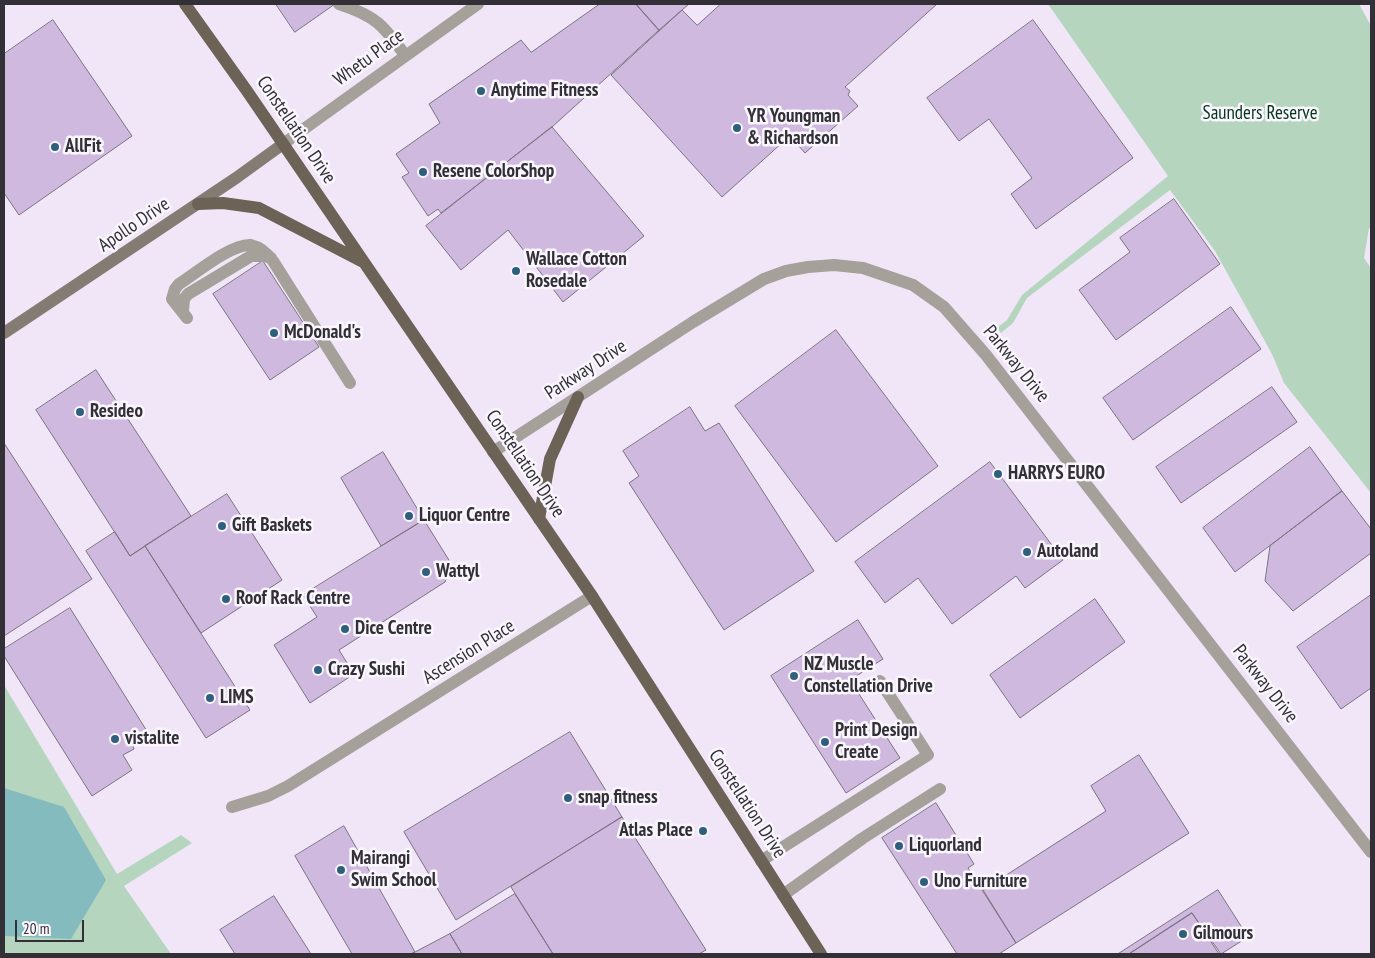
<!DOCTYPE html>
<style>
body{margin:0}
#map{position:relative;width:1375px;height:958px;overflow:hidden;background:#f0e6f8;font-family:"PT Sans Narrow",sans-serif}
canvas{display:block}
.frame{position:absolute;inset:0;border:5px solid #332f36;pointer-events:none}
.scale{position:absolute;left:15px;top:920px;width:69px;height:22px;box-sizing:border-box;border:2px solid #332f36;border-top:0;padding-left:6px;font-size:15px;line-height:18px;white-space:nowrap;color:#332f36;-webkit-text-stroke:4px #faf6fd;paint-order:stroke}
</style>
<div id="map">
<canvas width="1375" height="958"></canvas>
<div class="frame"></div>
<div class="scale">20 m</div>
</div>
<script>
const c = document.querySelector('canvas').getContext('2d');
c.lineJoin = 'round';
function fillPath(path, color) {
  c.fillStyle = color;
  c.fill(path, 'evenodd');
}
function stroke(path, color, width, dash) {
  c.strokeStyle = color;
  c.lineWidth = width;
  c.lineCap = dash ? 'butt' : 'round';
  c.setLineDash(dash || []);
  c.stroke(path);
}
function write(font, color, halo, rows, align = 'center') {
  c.font = font + ' "PT Sans Narrow",sans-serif';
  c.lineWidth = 5;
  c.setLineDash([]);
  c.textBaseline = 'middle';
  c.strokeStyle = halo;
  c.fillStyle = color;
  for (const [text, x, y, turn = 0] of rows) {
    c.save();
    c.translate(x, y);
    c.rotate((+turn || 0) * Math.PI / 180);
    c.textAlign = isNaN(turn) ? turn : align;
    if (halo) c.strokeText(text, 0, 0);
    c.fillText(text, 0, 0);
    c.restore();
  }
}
const green = new Path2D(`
 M1048 4H1359L1371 26V228H1369L1364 258 1371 268V493L1284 383 1272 354 1215 251 1170 190 1027 298 1013 323 1001 333 997 328 1007 320 1022 295 1168 176Z
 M4 685 117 874 181 835 192 843 124 886 171 954H4Z`);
const water = new Path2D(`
 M4 788 64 807 106 880 71 939 4 936Z`);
const building = new Path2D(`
 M276 4H335L295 32Z
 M600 4H636L659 30 552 127 441 213 438 209 428 216 402 177 409 173 396 154 440 123 429 104 521 40 531 52Z
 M636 4H689L659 30Z
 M721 4H937L845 87 850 91 848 95 858 106 805 153 797 144 801 141 793 133 722 197 611 75 682 10 697 25Z
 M53 20 132 136 19 215 4 193V54Z
 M1033 20 1133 158 1036 229 1011 194 1032 178 989 119 959 141 927 98Z
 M552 127 644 236 563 302 508 230 461 270 426 226Z
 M1174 199 1220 264 1116 340 1079 290 1130 252 1120 238Z
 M263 261 319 347 270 380 213 294Z
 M1231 307 1261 349 1133 440 1103 398Z
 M836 330 938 466 836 542 735 406Z
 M96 370 191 516 130 556 36 410Z
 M1272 387 1297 422 1181 503 1156 467Z
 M690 407 705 431 719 423 814 571 724 630 629 483 639 476 623 451Z
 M4 443 92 579 4 636Z
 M1310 447 1342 491 1235 572 1203 528Z
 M383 452 424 520 381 546 341 478Z
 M990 462 1063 560 1025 588 1016 576 952 624 918 578 885 603 855 562Z
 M1342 491 1371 529V553L1293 611 1265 581 1270 546Z
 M227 494 282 580 201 633 145 546Z
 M424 520 452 565 445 582 339 650 354 674 310 703 274 645 317 617 303 595Z
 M115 532 130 556 145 546 250 710 206 738 86 551Z
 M1371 595V688L1341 709 1297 647Z
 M1095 599 1125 642 1020 718 990 675Z
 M70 608 150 736 133 746 134 749 123 755 132 770 92 796 4 656V649Z
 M858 620 883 659 850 680 900 758 846 793 771 676Z
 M570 732 622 817 456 920 404 832Z
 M1139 755 1189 833 1016 943 983 890 1106 811 1091 786Z
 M936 803 974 864 968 868 1016 943 999 954H957L882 838Z
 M622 817 706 950 699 954H553L511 887Z
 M344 826 415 952 411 954H352L295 856Z
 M1218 890 1248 937 1221 954 1192 913 1129 954H1118Z
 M515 894 553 954H462L450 934Z
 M274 896 311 954H235L220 930Z
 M1192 913 1219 954H1129Z
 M450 934 462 954H411L415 952Z`);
const lane = new Path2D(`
 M339 4C376 16 383 25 405 55
 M183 311 184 299 188 294 251 256H265L271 258
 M187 318 172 299 175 289 179 284C195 274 232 243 251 245 260 247 267 253 273 261L350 383
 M761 861 928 755 880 681
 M783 895 863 838 940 789`);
const street = new Path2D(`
 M283 144 478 4
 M493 452 693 322 764 279 786 271 808 267 834 265 863 268 913 285 944 307 986 355 1371 852
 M232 807 268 796 288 786 592 596`);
const secondary = new Path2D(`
 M4 333 236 178 283 144`);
const primary = new Path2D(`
 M185 4 247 91 592 596 821 954
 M198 204 223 203 259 208 363 262
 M539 519 550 459 578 397`);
const markers = [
 [481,91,5,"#2f5f7d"],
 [737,128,5,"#2f5f7d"],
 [55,147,5,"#2f5f7d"],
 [423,172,5,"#2f5f7d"],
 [516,271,5,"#2f5f7d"],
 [274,333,5,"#2f5f7d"],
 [80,412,5,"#2f5f7d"],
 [998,474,5,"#2f5f7d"],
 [409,516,5,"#2f5f7d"],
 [222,526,5,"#2f5f7d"],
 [1027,552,5,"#2f5f7d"],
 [426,572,5,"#2f5f7d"],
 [226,599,5,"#2f5f7d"],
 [345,629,5,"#2f5f7d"],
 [318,670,5,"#2f5f7d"],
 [794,676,5,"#2f5f7d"],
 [210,698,5,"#2f5f7d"],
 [115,739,5,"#2f5f7d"],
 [825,742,5,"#2f5f7d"],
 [568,798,5,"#2f5f7d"],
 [703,831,5,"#2f5f7d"],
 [899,846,5,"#2f5f7d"],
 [341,870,5,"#2f5f7d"],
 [924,882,5,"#2f5f7d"],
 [1183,934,5,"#2f5f7d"]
];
const streetNames = [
 ["Whetu Place",369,58,-36],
 ["Constellation Drive",296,130,56],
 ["Apollo Drive",134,225,-34],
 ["Parkway Drive",1016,364,51],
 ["Parkway Drive",586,370,-33],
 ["Constellation Drive",525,464,56],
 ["Ascension Place",469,652,-32],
 ["Parkway Drive",1265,684,52],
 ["Constellation Drive",747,804,57]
];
const poiNames = [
 ["Anytime Fitness",491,91],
 ["YR Youngman",747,117],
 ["& Richardson",747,139],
 ["AllFit",65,147],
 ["Resene ColorShop",433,172],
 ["Wallace Cotton",526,260],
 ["Rosedale",526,282],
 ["McDonald's",284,333],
 ["Resideo",90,412],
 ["HARRYS EURO",1008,474],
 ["Liquor Centre",419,516],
 ["Gift Baskets",232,526],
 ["Autoland",1037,552],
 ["Wattyl",436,572],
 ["Roof Rack Centre",236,599],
 ["Dice Centre",355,629],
 ["NZ Muscle",804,665],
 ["Constellation Drive",804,687],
 ["Crazy Sushi",328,670],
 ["LIMS",220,698],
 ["Print Design",835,731],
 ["Create",835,753],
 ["vistalite",125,739],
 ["snap fitness",578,798],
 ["Atlas Place",693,831,"right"],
 ["Liquorland",909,846],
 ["Mairangi",351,859],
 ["Swim School",351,881],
 ["Uno Furniture",934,882],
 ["Gilmours",1193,934]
];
const parkNames = [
 ["Saunders Reserve",1260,114]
];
fillPath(green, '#b6d5bf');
fillPath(water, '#84bbbf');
fillPath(building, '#cfb9df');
stroke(building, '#7b7382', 1);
stroke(lane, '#a5a099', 12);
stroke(street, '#a5a099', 12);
stroke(secondary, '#847c72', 12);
stroke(primary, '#6c6256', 12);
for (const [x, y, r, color] of markers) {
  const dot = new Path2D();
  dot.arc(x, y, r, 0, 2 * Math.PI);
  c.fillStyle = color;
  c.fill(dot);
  stroke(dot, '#faf6fd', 2);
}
write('19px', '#332f36', '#faf6fd', streetNames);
write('bold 19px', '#332f36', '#faf6fd', poiNames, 'left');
write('19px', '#03361b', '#faf6fd', parkNames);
</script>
